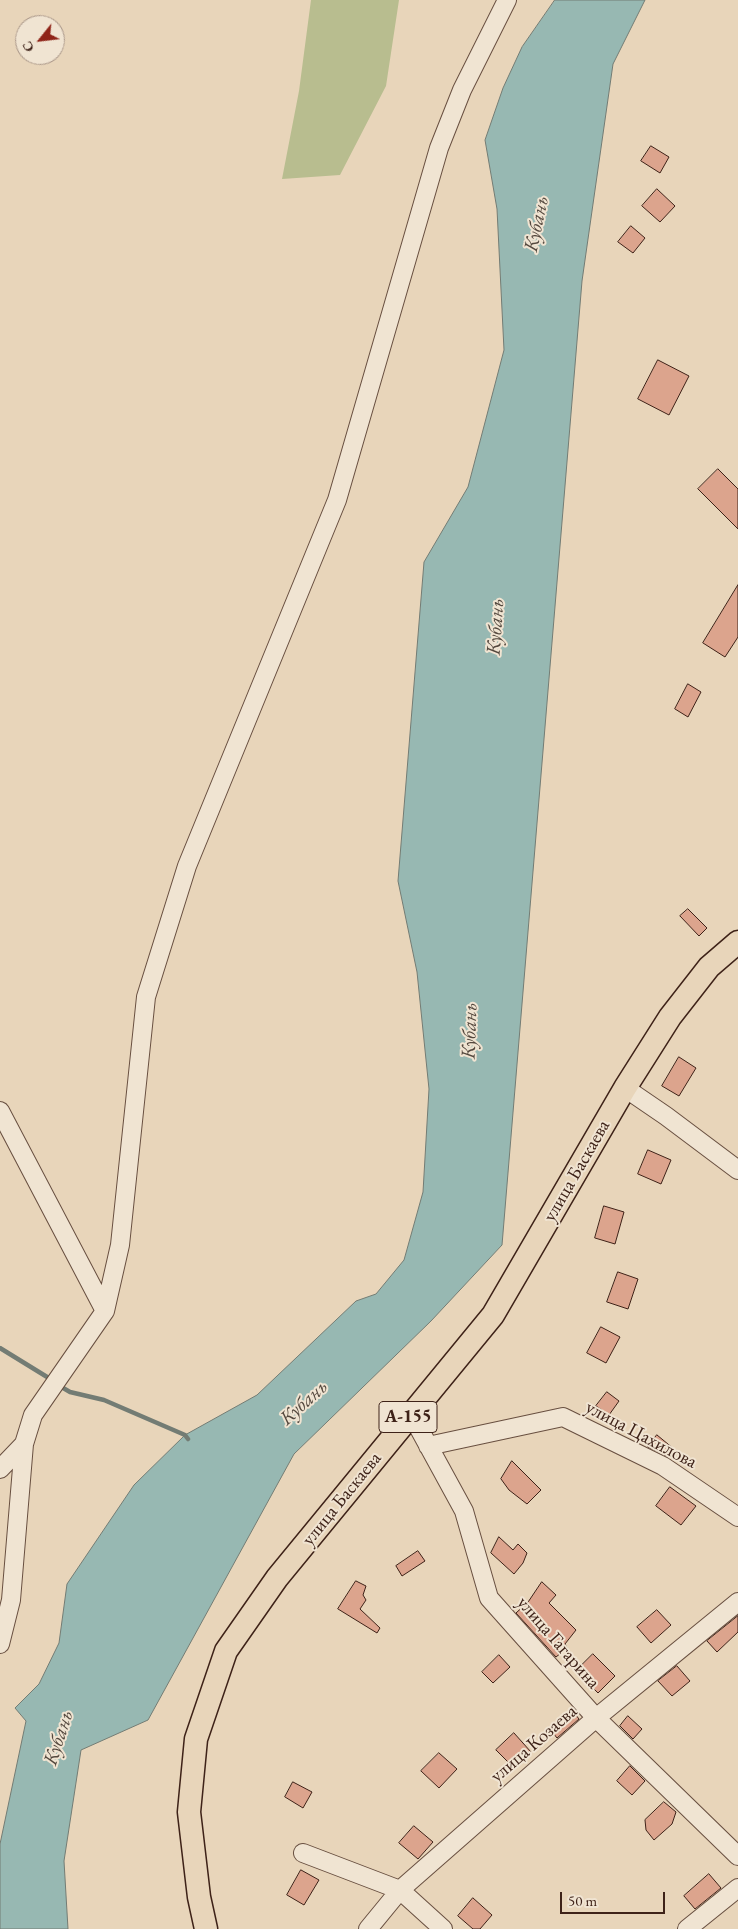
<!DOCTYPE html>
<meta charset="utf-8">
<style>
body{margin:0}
#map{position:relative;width:738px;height:1929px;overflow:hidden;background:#e8d5ba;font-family:"EB Garamond",serif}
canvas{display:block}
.north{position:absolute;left:15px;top:15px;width:50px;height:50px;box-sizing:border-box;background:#f0e4d2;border:1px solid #a99688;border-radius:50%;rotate:241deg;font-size:14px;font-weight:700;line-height:20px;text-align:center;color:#3e2218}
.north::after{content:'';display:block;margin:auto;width:18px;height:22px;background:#8f2418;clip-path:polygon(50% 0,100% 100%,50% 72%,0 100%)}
.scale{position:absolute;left:560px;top:1892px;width:105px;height:22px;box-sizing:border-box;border:2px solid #3e2218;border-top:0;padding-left:6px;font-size:15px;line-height:18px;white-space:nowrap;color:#3e2218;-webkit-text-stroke:4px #f0e4d2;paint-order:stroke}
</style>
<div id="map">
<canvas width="738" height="1929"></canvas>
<div class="north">С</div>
<div class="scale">50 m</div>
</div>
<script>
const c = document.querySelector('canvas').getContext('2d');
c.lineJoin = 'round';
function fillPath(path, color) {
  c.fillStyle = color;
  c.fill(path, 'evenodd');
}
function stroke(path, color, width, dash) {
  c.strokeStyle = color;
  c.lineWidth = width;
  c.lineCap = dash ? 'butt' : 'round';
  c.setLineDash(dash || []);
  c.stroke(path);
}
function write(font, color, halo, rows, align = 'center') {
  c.font = font + ' "EB Garamond",serif';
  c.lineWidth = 4;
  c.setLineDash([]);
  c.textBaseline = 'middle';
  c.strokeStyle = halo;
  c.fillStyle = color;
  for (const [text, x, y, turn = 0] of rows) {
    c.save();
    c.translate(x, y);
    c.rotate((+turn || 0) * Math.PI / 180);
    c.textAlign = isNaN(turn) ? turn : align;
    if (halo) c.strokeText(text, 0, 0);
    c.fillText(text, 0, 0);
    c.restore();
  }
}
const green = new Path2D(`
 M311 0H399L386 86 340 175 282 179 299 91Z`);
const water = new Path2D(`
 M555 0H645L613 64 582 281 502 1245 431 1321 294 1454 148 1720 81 1750 64 1861 68 1929H0V1844L26 1721 15 1708 39 1684 59 1643 67 1584 134 1485 185 1435 257 1395 356 1301 376 1294 404 1260 423 1192 429 1089 417 972 398 881 424 562 468 487 504 350 497 209 485 140 503 88 522 47Z`);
const stream = new Path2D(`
 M0 1348 52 1380
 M58 1385 70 1392 104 1400 185 1435 188 1439`);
const building = new Path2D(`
 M651 146 669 157 660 173 641 161Z
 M657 189 675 206 660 222 642 206Z
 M631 226 645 238 633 253 618 242Z
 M658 360 689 376 669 415 638 399Z
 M718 469 738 489V529L698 489Z
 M738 585V637L725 657 703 643Z
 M688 684 701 692 688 717 675 709Z
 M688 909 707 928 699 936 680 916Z
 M679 1057 696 1068 679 1096 662 1086Z
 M648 1150 671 1160 661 1184 638 1174Z
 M604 1206 624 1212 615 1244 595 1238Z
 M618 1272 638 1279 628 1309 607 1302Z
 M601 1327 620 1337 606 1363 587 1353Z
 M607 1392 619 1401 609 1415 596 1406Z
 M657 1435 674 1449 668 1457 648 1447Z
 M512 1461 541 1490 527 1504 509 1490 501 1479Z
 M670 1487 696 1506 681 1525 656 1506Z
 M499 1537 513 1550 518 1544 527 1553 523 1563 514 1574 491 1553Z
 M418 1551 425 1561 402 1576 396 1566Z
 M356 1581 366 1586 363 1595 366 1600 360 1609 380 1628 377 1633 338 1609Z
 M542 1582 556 1595 549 1603 576 1630 565 1644 567 1648 556 1657 516 1613 528 1602Z
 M657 1610 671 1625 651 1643 637 1627Z
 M738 1616V1632L717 1652 707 1641Z
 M593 1654 615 1676 598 1693 576 1671Z
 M499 1655 510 1667 493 1683 482 1672Z
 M677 1666 690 1681 672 1696 658 1681Z
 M572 1710 579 1719 557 1738 550 1729Z
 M628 1716 642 1729 633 1739 620 1726Z
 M514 1733 531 1752 514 1768 496 1750Z
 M439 1753 457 1769 439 1788 421 1771Z
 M630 1766 645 1781 632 1795 617 1781Z
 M293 1782 312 1792 303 1808 285 1797Z
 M664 1802 676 1812 672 1824 654 1840 646 1830 645 1820Z
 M414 1826 433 1842 418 1859 399 1843Z
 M301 1870 319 1880 304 1905 287 1895Z
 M709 1874 721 1888 695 1909 684 1896Z
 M473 1898 492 1915 480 1929H473L458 1916Z`);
const minor = new Path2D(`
 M625 1088 666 1116 738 1170
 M0 1111 105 1311
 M411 1414 464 1511 489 1598 596 1718 738 1856
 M428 1446 563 1417 663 1466 738 1517
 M0 1469 24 1444
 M0 1644 11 1600 24 1444 33 1415 105 1311 120 1245 146 997 187 866 337 500 439 148 462 90 507 0
 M303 1853 400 1890 443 1929
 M368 1929 400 1890 596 1718 738 1602
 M687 1929 738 1888`);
const major = new Path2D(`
 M206 1929 199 1897 189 1812 196 1739 226 1651 277 1578 493 1315 625 1088 670 1017 709 967 738 942`);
const shields = [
 [408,1417,58]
];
const shieldNames = [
 ["А-155",408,1417]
];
const streetNames = [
 ["улица Баскаева",577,1171,-60],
 ["улица Цахилова",641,1435,28],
 ["улица Баскаева",342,1499,-51],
 ["улица Гагарина",558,1643,49],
 ["улица Козаева",534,1744,-41]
];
const waterNames = [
 ["Кубань",537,224,-78],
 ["Кубань",496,627,-86],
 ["Кубань",470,1031,-88],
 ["Кубань",304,1403,-42],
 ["Кубань",59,1738,-72]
];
fillPath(green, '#b8bd8f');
fillPath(water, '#97b8b2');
stroke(water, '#737c74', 1);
stroke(stream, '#737c74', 4.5);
fillPath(building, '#dca48d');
stroke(building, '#3e2218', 1);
stroke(minor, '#684f40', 20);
stroke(major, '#3e2218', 25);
stroke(minor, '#f0e4d2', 18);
stroke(major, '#e8d5ba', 22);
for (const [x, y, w] of shields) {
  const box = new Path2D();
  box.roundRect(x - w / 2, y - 15.5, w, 31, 4);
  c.fillStyle = '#f0e4d2';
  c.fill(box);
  stroke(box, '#3e2218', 1);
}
write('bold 18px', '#3e2218', null, shieldNames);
write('19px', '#3e2218', '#f0e4d2', streetNames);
write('italic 20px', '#54483e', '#f0e4d2', waterNames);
</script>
